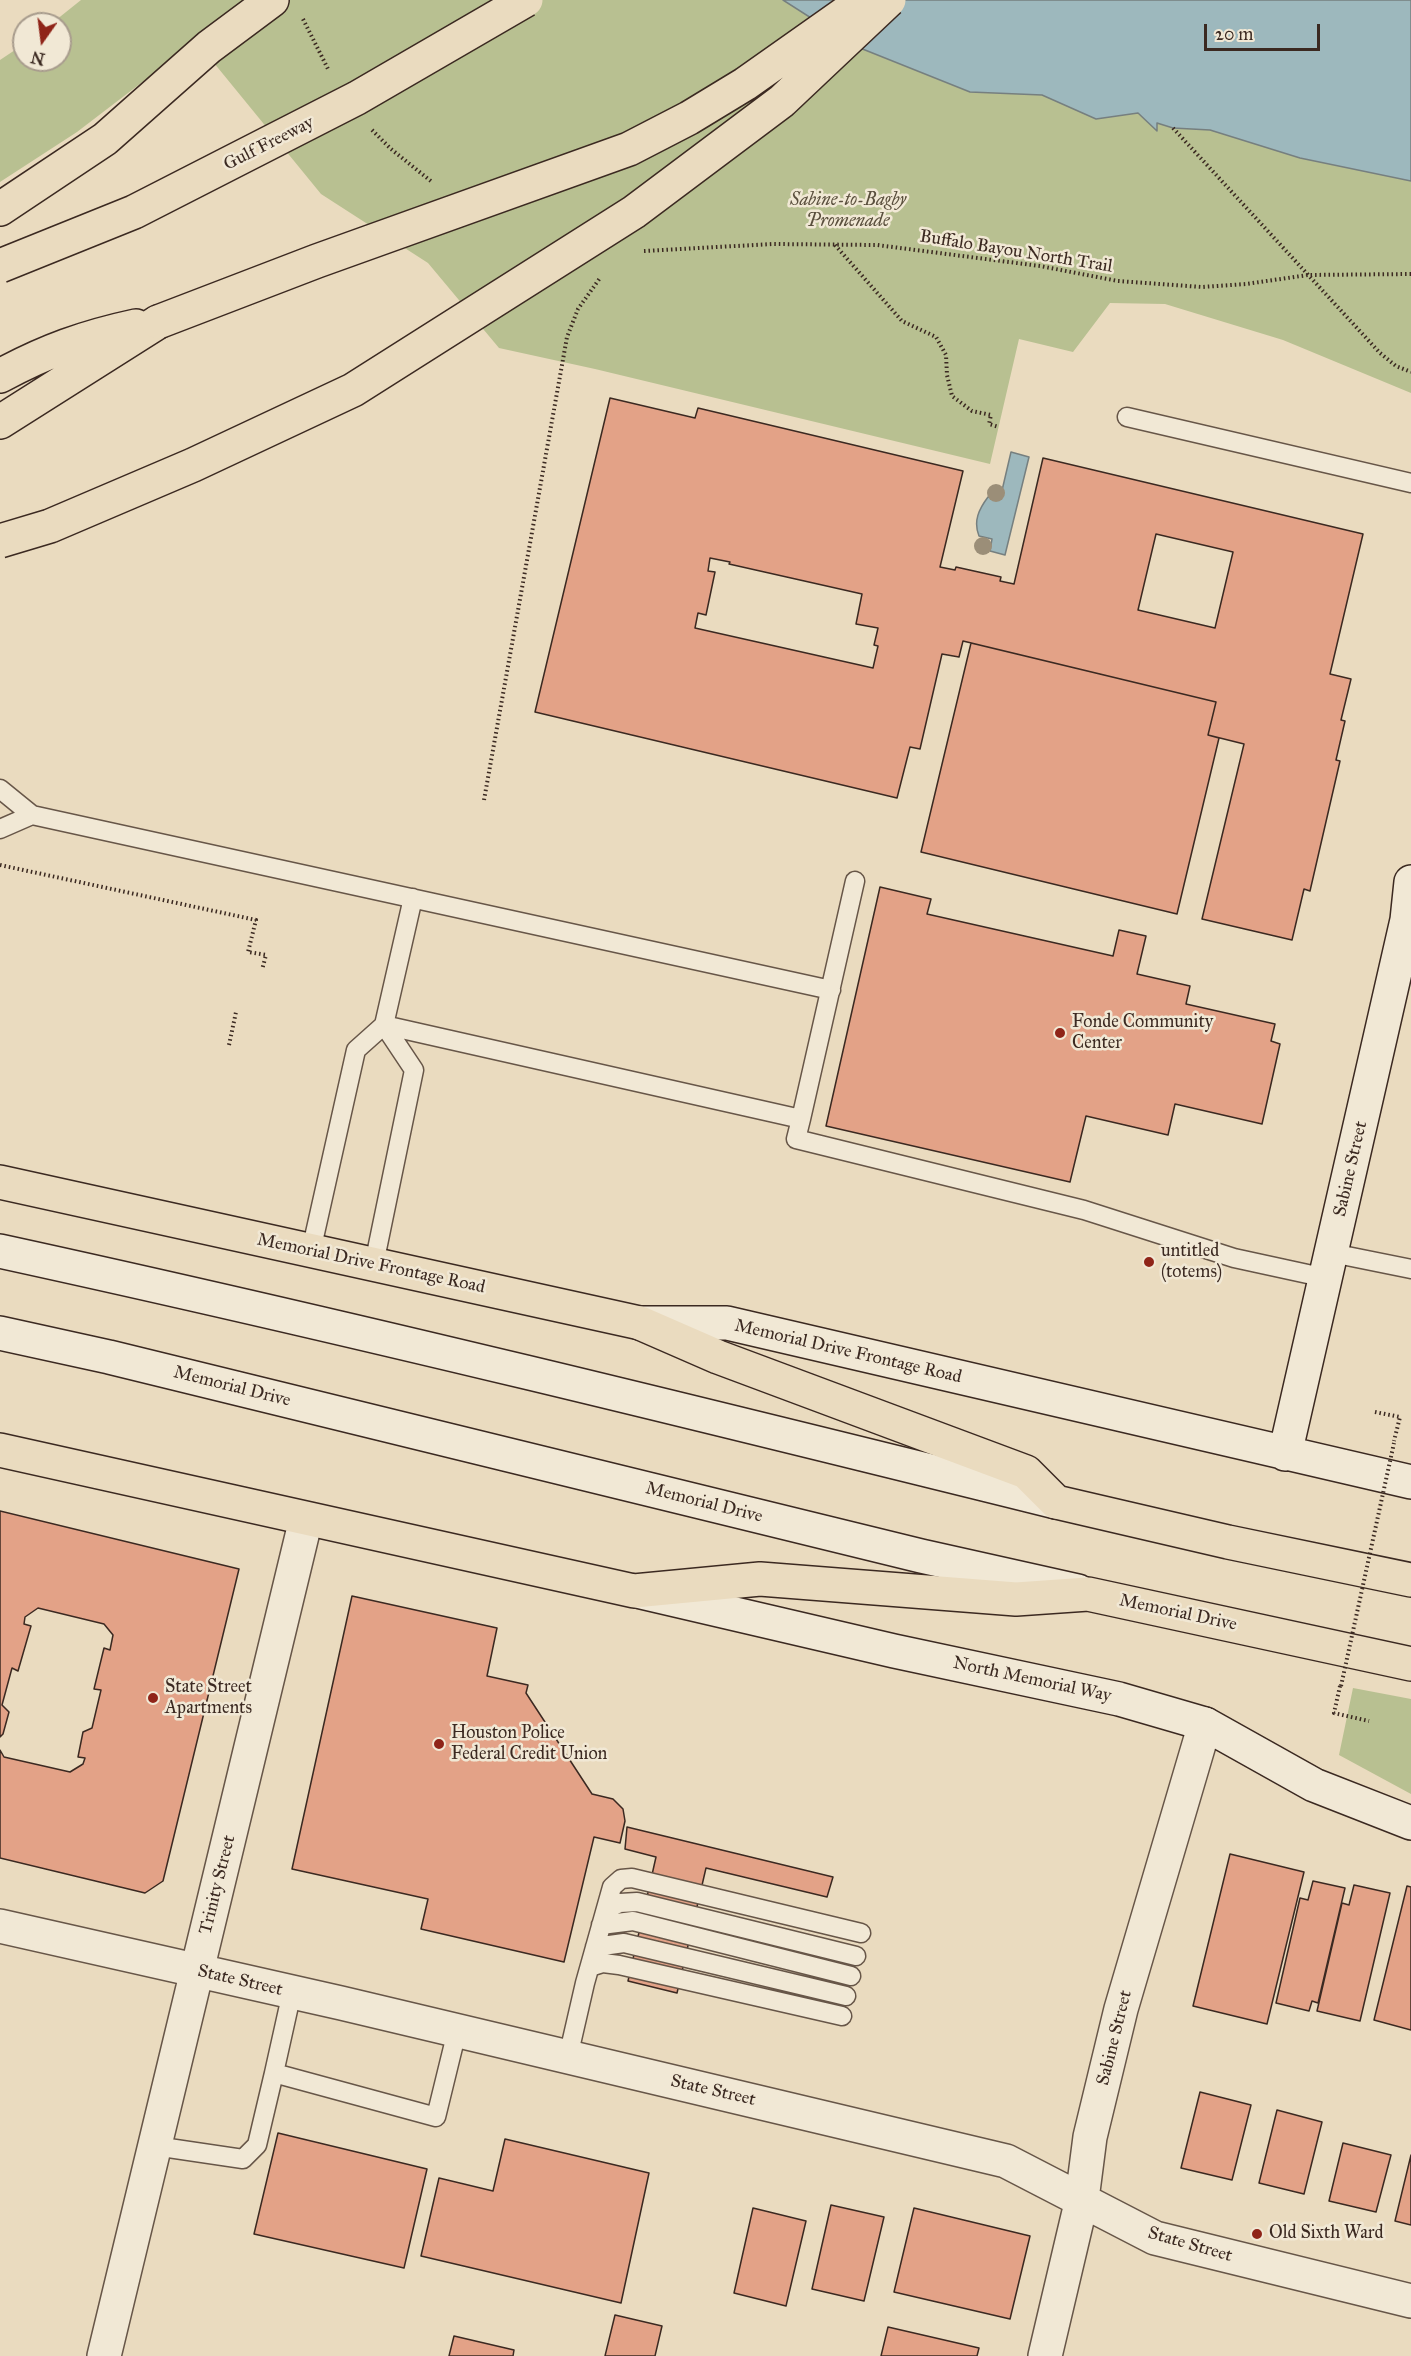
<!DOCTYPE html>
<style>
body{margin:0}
#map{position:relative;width:1411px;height:2356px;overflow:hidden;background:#eadbbf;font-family:"IM FELL Great Primer",serif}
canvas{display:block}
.north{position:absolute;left:12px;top:12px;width:60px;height:60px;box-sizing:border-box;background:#f1e8d5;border:2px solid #a89c8d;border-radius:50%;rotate:194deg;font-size:16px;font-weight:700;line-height:24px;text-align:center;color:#3b2921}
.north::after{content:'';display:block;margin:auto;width:21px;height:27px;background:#8f2418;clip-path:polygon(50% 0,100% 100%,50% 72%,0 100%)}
.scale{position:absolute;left:1204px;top:24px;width:116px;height:27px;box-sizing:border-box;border:3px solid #3b2921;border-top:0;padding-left:8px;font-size:18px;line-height:21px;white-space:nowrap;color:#3b2921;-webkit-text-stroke:4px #f1e8d5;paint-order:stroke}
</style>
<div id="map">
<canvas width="1411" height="2356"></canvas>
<div class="north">N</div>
<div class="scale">20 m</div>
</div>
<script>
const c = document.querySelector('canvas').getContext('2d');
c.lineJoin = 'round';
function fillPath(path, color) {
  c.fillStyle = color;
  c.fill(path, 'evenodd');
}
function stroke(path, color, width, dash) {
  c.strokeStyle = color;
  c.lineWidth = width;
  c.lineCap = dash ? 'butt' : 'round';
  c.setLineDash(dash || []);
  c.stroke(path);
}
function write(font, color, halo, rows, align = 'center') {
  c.font = font + ' "IM FELL Great Primer",serif';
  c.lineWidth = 5;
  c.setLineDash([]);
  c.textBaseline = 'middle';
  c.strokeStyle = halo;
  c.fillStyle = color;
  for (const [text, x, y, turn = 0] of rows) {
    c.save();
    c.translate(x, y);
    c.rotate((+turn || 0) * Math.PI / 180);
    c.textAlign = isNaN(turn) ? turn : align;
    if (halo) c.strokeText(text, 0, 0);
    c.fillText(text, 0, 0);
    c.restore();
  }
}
const green = new Path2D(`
 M81 0H1411V393L1283 340 1165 304 1110 303 1073 352 1019 339 990 464 595 369 499 348 428 263 321 194 196 41 77 132 0 182V60L24 44V60H60V24H51Z
 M1353 1688 1411 1699V1794L1339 1755Z`);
const water = new Path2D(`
 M783 0H1411V181L1300 158 1210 130 1173 128 1157 123V131L1138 113 1096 119 1042 95 970 92 855 46Z
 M1011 452 1029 457 1005 555 990 551 992 539 979 536C973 521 979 509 988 497L1000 499Z`);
const building = new Path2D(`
 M610 398 695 418 698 408 963 471 940 567 955 570 956 567 1001 577 1000 581 1014 584 1043 458 1363 534 1330 674 1351 679 1341 720 1345 721 1336 760 1340 761 1310 891 1304 889 1292 940 1202 919 1244 744 1208 735 1216 702 963 641 959 657 942 654 920 749 910 747 897 798 535 712ZM1156 534 1233 552 1215 628 1138 610ZM710 558 730 562 729 564 862 594 856 624 878 628 874 645 878 646 873 668 695 628 698 613 706 615 715 572 708 571Z
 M971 643 1216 702 1208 735 1219 738 1177 914 921 852Z
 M880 887 931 899 927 914 1113 956 1119 930 1146 936 1137 974 1190 986 1186 1004 1275 1024 1271 1041 1280 1044 1262 1124 1175 1104 1168 1135 1086 1116 1070 1182 826 1126Z
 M0 1511 239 1569 163 1881 145 1893 0 1858V1750L4 1757 70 1772 83 1764 85 1758 78 1757 83 1732 92 1728 101 1690 94 1689 104 1648 110 1650 113 1635 104 1624 38 1608 25 1617 24 1624 31 1626 18 1671 12 1668 2 1705 9 1712 3 1734 0 1737Z
 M352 1596 497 1628 487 1676 528 1685 526 1693 592 1794 613 1799 623 1809 625 1821 620 1843 594 1837 564 1962 421 1929 428 1899 292 1869Z
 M627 1827 833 1877 827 1897 706 1868 677 1993 628 1981 656 1857 625 1849Z
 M1230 1854 1304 1872 1267 2024 1193 2006Z
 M1313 1881 1345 1888 1318 2003 1312 2001 1309 2011 1276 2003 1300 1898 1308 1900Z
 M1354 1885 1390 1893 1360 2021 1317 2011 1342 1903 1349 1905Z
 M1407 1886 1411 1887V2030L1374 2020Z
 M1200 2092 1251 2105 1232 2180 1181 2168Z
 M1277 2110 1322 2122 1304 2194 1259 2183Z
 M278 2133 427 2169 404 2268 254 2234Z
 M505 2139 649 2173 621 2303 421 2256 439 2178 493 2191Z
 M1343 2143 1391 2155 1376 2212 1329 2201Z
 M1411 2155V2225L1395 2221Z
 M831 2205 884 2217 864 2301 812 2289Z
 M753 2208 806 2221 786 2306 734 2293Z
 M914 2208 1030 2236 1010 2319 894 2292Z
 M615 2315 662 2326 655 2356H605Z
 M888 2327 979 2348 977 2356H881Z
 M454 2336 514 2350 513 2356H449Z`);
const path = new Path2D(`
 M303 19 329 71
 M1173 128 1380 353 1396 366 1411 372
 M372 130 391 149 432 182
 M835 245 902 321 936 337 946 355 947 375 952 396 972 411 991 415 989 424 999 427
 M644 251 773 244 877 245 1040 266 1118 281 1202 287 1246 284 1308 275 1411 274
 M484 800 567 337 578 309 600 278
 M0 865 256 920 248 952 266 955 262 970
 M229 1045 236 1012
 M1375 1412 1400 1417 1394 1441
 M1340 1686 1334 1713 1369 1721`);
const lane = new Path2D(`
 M1127 417 1411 483
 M0 789 32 815 0 829
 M32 815 831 990
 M384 1025 801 1119 796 1139 1084 1210 1234 1258 1326 1278
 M801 1119 855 881
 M311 1251 356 1050 384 1025 413 898
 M1332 1253 1411 1269
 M374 1264 414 1070 384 1025
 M606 1909 620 1903 637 1902 856 1956
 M601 1925 633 1921 851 1976
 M595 1947 624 1943 846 1996
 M590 1967 603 1963 619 1965 842 2016
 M292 1992 274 2073 436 2117 457 2031
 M568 2057 585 1983 612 1887 621 1879 632 1878 861 1933
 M155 2146 243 2159 257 2145 274 2073`);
const street = new Path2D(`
 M0 1926 341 2003 1006 2161 1155 2238 1411 2301
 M104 2356 306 1519
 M1045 2356 1082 2199 1090 2137 1121 2009 1205 1724`);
const secondary = new Path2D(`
 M0 1251C353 1328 705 1415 1056 1502
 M640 1323H727L1411 1482
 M0 1333 109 1357 921 1556 1078 1591
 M1285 1454 1407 920 1411 882
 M641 1592 894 1651 1119 1699 1205 1724 1314 1785 1411 1823`);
const primary = new Path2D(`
 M0 1182 640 1323 718 1357 1026 1472 1056 1502 1228 1542 1411 1580
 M0 1450 634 1591 760 1579 1016 1599 1088 1594 1411 1664`);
const highway = new Path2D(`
 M0 209 105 139 209 47 272 0
 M0 376C46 351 85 337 136 326
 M0 422 158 322`);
const pathBridge = new Path2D(`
 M1341 1686 1394 1443`);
const highwayBridge = new Path2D(`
 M0 266 134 212 357 98 526 0
 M158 322 317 261 629 149 689 118 745 84 864 0
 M0 541 50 526 193 465 353 390 634 212 782 101 889 0`);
const trees = [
 [996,493],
 [983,546]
];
const markers = [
 [1060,1033,6,"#8f2418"],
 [1149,1262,6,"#8f2418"],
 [153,1698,6,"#8f2418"],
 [439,1744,6,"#8f2418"],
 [1257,2234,6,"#8f2418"]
];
const streetNames = [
 ["Gulf Freeway",269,144,-27],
 ["Buffalo Bayou North Trail",1016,252,9],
 ["Sabine Street",1351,1169,-77],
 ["Memorial Drive Frontage Road",371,1264,12],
 ["Memorial Drive Frontage Road",848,1352,13],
 ["Memorial Drive",232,1387,14],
 ["Memorial Drive",704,1503,14],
 ["Memorial Drive",1178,1613,12],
 ["North Memorial Way",1032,1680,12],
 ["Trinity Street",218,1885,-76],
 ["State Street",240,1981,13],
 ["Sabine Street",1115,2038,-76],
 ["State Street",713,2091,13],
 ["State Street",1190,2245,16]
];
const parkNames = [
 ["Sabine-to-Bagby",848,201],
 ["Promenade",848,222]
];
const poiNames = [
 ["Fonde Community",1072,1023],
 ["Center",1072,1044],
 ["untitled",1161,1252],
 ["(totems)",1161,1273],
 ["State Street",165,1688],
 ["Apartments",165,1709],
 ["Houston Police",451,1734],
 ["Federal Credit Union",451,1755],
 ["Old Sixth Ward",1269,2234]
];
fillPath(green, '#b8c091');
fillPath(water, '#9db8bd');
stroke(water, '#767f7f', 1.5);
fillPath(building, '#e3a287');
stroke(building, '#3b2921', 1.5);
stroke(lane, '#675648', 21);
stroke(street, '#675648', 36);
stroke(secondary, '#3b2921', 36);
stroke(primary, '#3b2921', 36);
stroke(highway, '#3b2921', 36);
stroke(path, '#3b2921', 4, [1.5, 3]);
stroke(lane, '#f1e8d5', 18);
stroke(street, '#f1e8d5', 33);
stroke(secondary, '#f1e8d5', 33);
stroke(primary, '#eadbbf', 33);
stroke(highway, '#eadbbf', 33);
stroke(highwayBridge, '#3b2921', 36, []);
stroke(pathBridge, '#3b2921', 4, [1.5, 3]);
stroke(highwayBridge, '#eadbbf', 33);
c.fillStyle = '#9b8e78';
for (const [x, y] of trees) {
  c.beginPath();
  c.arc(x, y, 9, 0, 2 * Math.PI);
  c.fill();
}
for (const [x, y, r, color] of markers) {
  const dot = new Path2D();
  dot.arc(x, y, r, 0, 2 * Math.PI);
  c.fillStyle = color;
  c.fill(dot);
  stroke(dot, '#f1e8d5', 2);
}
write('18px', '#3b2921', '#f1e8d5', streetNames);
write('italic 18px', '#5a4f3d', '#f1e8d5', parkNames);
write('18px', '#3b2921', '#f1e8d5', poiNames, 'left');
</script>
